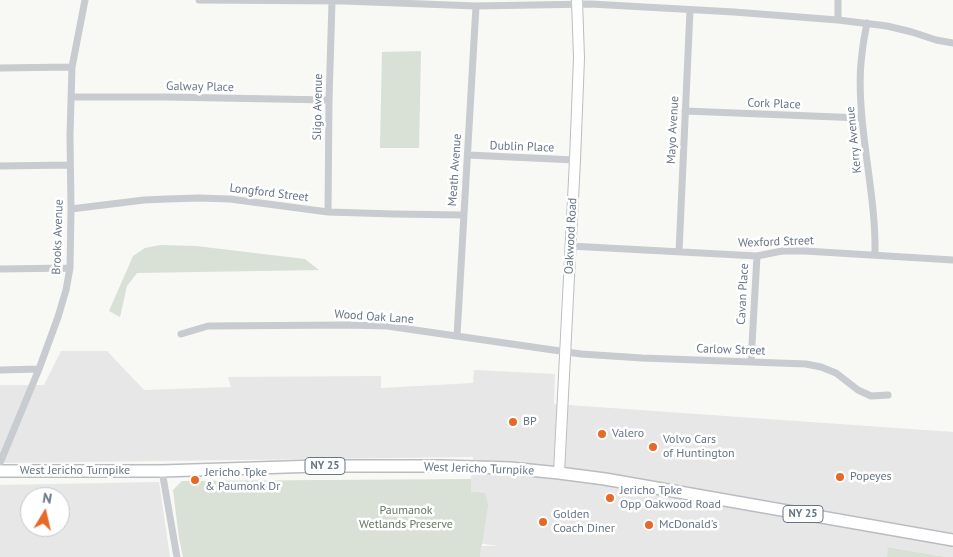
<!DOCTYPE html>
<style>
body{margin:0}
#map{position:relative;width:953px;height:557px;overflow:hidden;background:#f8f8f5;font-family:"PT Sans",sans-serif}
canvas{display:block}
.north{position:absolute;left:20px;top:487px;width:50px;height:50px;box-sizing:border-box;background:#fff;border:1px solid #c2c8cf;border-radius:50%;rotate:9deg;font-size:14px;font-weight:700;line-height:20px;text-align:center;color:#667587}
.north::after{content:'';display:block;margin:auto;width:18px;height:22px;background:#e76927;clip-path:polygon(50% 0,100% 100%,50% 72%,0 100%)}
</style>
<div id="map">
<canvas width="953" height="557"></canvas>
<div class="north">N</div>
</div>
<script>
const c = document.querySelector('canvas').getContext('2d');
c.lineJoin = 'round';
function fillPath(path, color) {
  c.fillStyle = color;
  c.fill(path, 'evenodd');
}
function stroke(path, color, width, dash) {
  c.strokeStyle = color;
  c.lineWidth = width;
  c.lineCap = dash ? 'butt' : 'round';
  c.setLineDash(dash || []);
  c.stroke(path);
}
function write(font, color, halo, rows, align = 'center') {
  c.font = font + ' "PT Sans",sans-serif';
  c.lineWidth = 5;
  c.setLineDash([]);
  c.textBaseline = 'middle';
  c.strokeStyle = halo;
  c.fillStyle = color;
  for (const [text, x, y, turn = 0] of rows) {
    c.save();
    c.translate(x, y);
    c.rotate((+turn || 0) * Math.PI / 180);
    c.textAlign = isNaN(turn) ? turn : align;
    if (halo) c.strokeText(text, 0, 0);
    c.fillText(text, 0, 0);
    c.restore();
  }
}
const built = new Path2D(`
 M61 351H107L144 390 231 387 228 377 381 376V388L473 383 474 370 555 374 554 404 953 432V557H946L889 547 887 557H480L482 546H498L470 542 471 479 473 457 0 463V385H44Z
 M159 482 170 557H0V485ZM30 497H60V527H30Z`);
const green = new Path2D(`
 M421 51 419 148H380L382 52Z
 M160 245 196 246 305 259 319 270 137 273 127 286 120 317 109 311 133 256 145 248Z
 M471 479V492L485 493 488 505 480 557H183L179 538 173 490 182 481Z
 M888 547 946 557H887Z`);
const minor = new Path2D(`
 M199 0 344 1 476 6 591 4 734 12 838 20 887 26 912 32 936 40 953 43
 M838 0V20
 M867 23C865 33 863 43 862 54 859 75 860 97 862 118 866 164 876 209 875 255
 M0 68 72 67
 M71 97H166L329 100
 M685 111 862 118
 M468 155 575 160
 M0 166 70 165
 M71 209 144 200 167 199 199 198 230 199 328 212 394 214 463 215
 M328 212 329 100 332 2
 M570 246 757 256 782 251H805L953 260
 M679 252 690 10
 M0 269 70 268
 M181 334 208 326 348 325 387 326 581 354 642 358 806 364 821 367 836 373 858 390 871 396 888 395
 M457 336 476 6
 M751 362 757 256
 M0 370 39 369
 M0 463 39 369 58 317 66 290 70 268 71 209 70 135 72 67 85 0
 M162 471 177 557`);
const secondary = new Path2D(`
 M559 473 575 160 579 58 577 0`);
const primary = new Path2D(`
 M0 471H162L317 466H441L510 468 559 473 605 479 953 540`);
const markers = [
 [513,422,5,"#e76927"],
 [602,434,5,"#e76927"],
 [653,447,5,"#e76927"],
 [840,477,5,"#e76927"],
 [195,480,5,"#e76927"],
 [610,498,5,"#e76927"],
 [543,522,5,"#e76927"],
 [649,525,5,"#e76927"]
];
const shields = [
 [325,466,40],
 [803,514,40]
];
const shieldNames = [
 ["NY 25",325,466],
 ["NY 25",803,514]
];
const streetNames = [
 ["Galway Place",200,87,1],
 ["Cork Place",774,104,2],
 ["Sligo Avenue",318,107,-89],
 ["Mayo Avenue",673,130,-87],
 ["Kerry Avenue",854,140,-96],
 ["Dublin Place",522,147,2],
 ["Meath Avenue",455,170,-86],
 ["Longford Street",269,193,7],
 ["Oakwood Road",571,236,-87],
 ["Brooks Avenue",58,237,-88],
 ["Wexford Street",776,242,-2],
 ["Cavan Place",743,294,-87],
 ["Wood Oak Lane",374,317,4],
 ["Carlow Street",731,350,2],
 ["West Jericho Turnpike",479,469,2],
 ["West Jericho Turnpike",75,471]
];
const poiNames = [
 ["BP",523,422],
 ["Valero",612,434],
 ["Volvo Cars",663,440],
 ["of Huntington",663,454],
 ["Jericho Tpke",205,473],
 ["& Paumonk Dr",205,487],
 ["Popeyes",850,477],
 ["Jericho Tpke",620,491],
 ["Opp Oakwood Road",620,505],
 ["Golden",553,515],
 ["Coach Diner",553,529],
 ["McDonald's",659,525]
];
const parkNames = [
 ["Paumanok",406,511],
 ["Wetlands Preserve",406,525]
];
fillPath(built, '#e6e7e6');
fillPath(green, '#d9e0d6');
stroke(secondary, '#babec3', 12);
stroke(primary, '#b9bcc1', 14);
stroke(minor, '#c8cbcf', 7);
stroke(secondary, '#fff', 10);
stroke(primary, '#fff', 11);
for (const [x, y, r, color] of markers) {
  const dot = new Path2D();
  dot.arc(x, y, r, 0, 2 * Math.PI);
  c.fillStyle = color;
  c.fill(dot);
  stroke(dot, '#fff', 2);
}
for (const [x, y, w] of shields) {
  const box = new Path2D();
  box.roundRect(x - w / 2, y - 8.5, w, 17, 4);
  c.fillStyle = '#fff';
  c.fill(box);
  stroke(box, '#667587', 1);
}
write('bold 11px', '#667587', null, shieldNames);
write('12px', '#667587', '#fff', streetNames);
write('12px', '#667587', '#fff', poiNames, 'left');
write('12px', '#647961', '#fff', parkNames);
</script>
